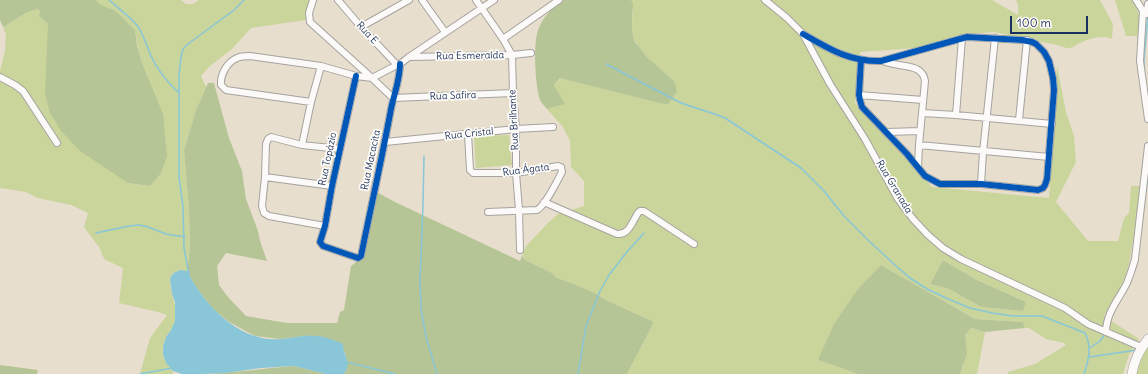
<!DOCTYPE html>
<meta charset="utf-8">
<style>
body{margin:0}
#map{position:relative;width:1148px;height:374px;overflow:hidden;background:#e8dece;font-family:Delius,sans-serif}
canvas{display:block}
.scale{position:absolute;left:1010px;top:16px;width:78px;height:18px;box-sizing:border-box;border:2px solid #1b2f5e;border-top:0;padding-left:5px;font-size:12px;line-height:14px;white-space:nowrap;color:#1b2f5e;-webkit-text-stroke:3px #fdfcf7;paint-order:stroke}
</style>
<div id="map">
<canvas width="1148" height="374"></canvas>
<div class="scale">100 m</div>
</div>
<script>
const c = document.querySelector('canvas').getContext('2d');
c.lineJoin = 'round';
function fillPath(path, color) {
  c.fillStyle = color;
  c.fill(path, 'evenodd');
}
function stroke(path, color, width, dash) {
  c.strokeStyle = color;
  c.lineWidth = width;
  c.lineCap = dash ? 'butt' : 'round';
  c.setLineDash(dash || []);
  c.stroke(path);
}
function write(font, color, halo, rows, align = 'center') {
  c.font = font + ' Delius,sans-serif';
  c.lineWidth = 3.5;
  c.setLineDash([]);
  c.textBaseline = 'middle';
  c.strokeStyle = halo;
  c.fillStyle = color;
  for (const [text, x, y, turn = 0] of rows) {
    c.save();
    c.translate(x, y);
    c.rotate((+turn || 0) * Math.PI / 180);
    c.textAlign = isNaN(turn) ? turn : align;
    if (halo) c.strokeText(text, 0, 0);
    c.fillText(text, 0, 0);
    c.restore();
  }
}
const green = new Path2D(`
 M96 0H181L186 4H193L199 0H311L306 20 251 28 232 49 209 67 201 76 206 87 196 110 184 150 189 209 190 248 187 271C181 270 175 270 171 276 167 284 176 303 176 312 176 318 174 325 171 330 170 333 167 335 166 338 159 351 163 361 173 371V374H140L150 338 167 315 158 312 119 303 123 268 104 259 99 247 84 227 88 213 71 205 38 198 26 192 0 188V71L5 51 6 35 3 27C15 21 24 12 37 9L40 11 39 16 48 24V51L128 183 150 186 147 75C140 60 137 46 135 30L114 10 101 5Z
 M631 0H992L1018 15V5L1016 0H1100L1113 24 1112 39C1102 34 1088 39 1078 44 1076 45 1073 48 1070 48 1067 49 1064 47 1061 46L994 32 960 35 915 48 860 52 855 103 932 187 1049 198 1057 65 1066 112 1074 136 1076 162 1056 202 1088 241H1118L1124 218 1129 213 1131 186H1142L1129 264 1124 281 1104 316 1139 339 1129 355 1123 374H1008V372L1035 364 1066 345 1064 343 1046 339 1029 328H1025L1023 322 975 319 881 265 818 360 858 374H627L654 322 604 299 597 294 574 284 557 278 552 273 525 260 522 256 526 246 548 223 558 214 584 206V181L571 167 570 141 563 127 547 109 564 104 554 85 561 78 668 103 670 100 674 81C660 67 636 53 632 31 631 21 635 9 631 0ZM943 260 977 280 1026 302 1023 311 981 307 949 289 930 284Z
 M1115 0H1133L1139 14V36H1126Z
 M509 135 512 165 476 168 474 136Z
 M971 328 985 332 977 374H960L964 364 965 335Z
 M1148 342V374H1134L1137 359Z`);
const forest = new Path2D(`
 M0 0H96L101 5 114 10 120 15 135 30 137 46 142 63 163 114 167 156 161 173 150 186 128 183 80 151 61 131 50 113 45 94 48 24 39 16 40 11 37 9C24 12 15 21 3 27L0 20Z
 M560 0H631L633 4 632 19V31L635 42 647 57 674 81 677 91 668 104H664L560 78 554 85 565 104 547 109C545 106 541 103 540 100 535 85 533 44 538 30 542 18 552 9 560 0Z
 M208 83H214L229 138 242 171 246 199 258 231 260 241 267 261 226 253 217 266 219 285 228 297 246 316 287 323H337L340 312 344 310 351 266 355 263 359 256 373 190 395 202 520 261 522 256 525 260 552 273 557 278 574 284 597 294 604 299 654 322 627 374H344L347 369 346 355 343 349 317 336H305L280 339 255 336 229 322 213 309 195 286 187 271 190 248 189 209 184 150 196 110Z
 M943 260 977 280 1026 302 1023 311 981 307 949 289 930 284Z
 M881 265 975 319 1023 322 1025 328 985 332 971 328 965 335 967 354 960 374H858L818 360 834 324 858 289Z
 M0 365 38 370 37 374H0Z
 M294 366 326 374H203C234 373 264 368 294 366Z`);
const water = new Path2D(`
 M181 270 187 271C204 305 240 343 281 339 293 338 305 334 317 336 326 337 335 340 343 344 343 356 353 362 344 374H326L294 366 261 368 225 373 203 374H182L173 371 166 363 163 355V346L166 337 171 330 175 321V302L172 294 170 280 171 276 175 272Z`);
const stream = new Path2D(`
 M109 0C118 8 133 19 139 28 144 37 147 46 151 56 158 71 167 82 179 93
 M606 64 677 101C692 108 709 111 725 118L801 168 824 191 844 216 869 241 896 266 910 278 927 289 948 299 970 308 992 313 1013 316H1042L1085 333C1092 347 1089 359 1084 374
 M1144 70V60L1148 16
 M424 156 423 204 420 282 421 309 426 337 437 374
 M1143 211 1148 175
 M96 233 129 226 139 225 148 227 166 234 185 237
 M189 275 184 248 183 207 179 177V75L181 57 183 49 188 44 234 10 244 0
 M1110 321 1116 308
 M1091 347 1100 341 1105 334
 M1089 357 1137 350
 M346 362 395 374
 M140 374 172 368
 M578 374 586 326 600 291 609 275 626 253 644 233`);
const street = new Path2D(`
 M313 0 309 13 310 22 372 78 393 98 513 93
 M338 0 361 27 397 65
 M422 0 445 32
 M476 0 503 39 512 55 513 93 516 129V173L519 210 520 250
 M765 0 787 18 803 34 830 84 865 139 898 199 913 219 928 235 943 248 961 259 1065 308 1088 324 1141 347
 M1136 0 1143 11 1140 61 1148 119
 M1146 14 1148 4
 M361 27 409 0
 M803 34C829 49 850 62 881 61L967 37 1022 40 1032 42 1036 44 1044 52 1049 61 1053 78 1054 90 1047 179 1045 185 1043 188 1038 190 981 184H940L925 176 907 154 862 107 860 100 859 95 861 60
 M503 39 559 0
 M409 57 512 55 531 53
 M883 61C888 63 893 64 899 65 910 67 923 67 925 81L919 145 918 167
 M356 76 332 186 325 226 320 242 323 246 358 258 361 256C371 207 382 158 391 109 394 94 400 80 400 64
 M0 77 15 85 23 91 57 143
 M859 95 923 100
 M311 102 226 90 221 85C220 75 227 62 237 58 241 56 246 56 250 56L321 66 356 76 372 78 397 65 400 64 409 57 494 0
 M922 113 956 115 1052 124
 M956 115 962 38
 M1019 120 1027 40
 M886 132 920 131
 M468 134 470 170 473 173H516L558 166 561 167 562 172C557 181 546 205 537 210L488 212
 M385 142 516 129 553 127
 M302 145 311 102 321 66
 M919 145 1049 157
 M265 177 332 186
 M981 184 983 152 995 38
 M544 202 617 234C629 235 632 222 638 213L640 211H644L694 244
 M325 226 269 216 264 213 262 206 265 177 266 144 268 139 271 137 302 145 340 149
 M1106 332C1106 313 1119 299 1127 283 1130 275 1133 267 1135 259L1148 146`);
const secondary = new Path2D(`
 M1132 374C1134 360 1139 350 1148 339`);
const cycleway = new Path2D(`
 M803 34C829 49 850 62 881 61L967 37 1022 40 1032 42 1036 44 1044 52 1049 61 1053 78 1054 90 1047 179 1045 185 1043 188 1038 190 981 184H940L925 176 907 154 862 107 860 100 859 95 861 60
 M356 76 332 186 325 226 320 242 323 246 358 258 361 256C371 207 382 158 391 109 394 94 400 80 400 64`);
const streetNames = [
 ["Rua E",367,33,47],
 ["Rua Esmeralda",470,56,-1],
 ["Rua Safira",453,96,-2],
 ["Rua Brilhante",514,120,-93],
 ["Rua Cristal",469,134,-6],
 ["Rua Topázio",328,159,-78],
 ["Rua Macacita",371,160,-78],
 ["Rua Ágata",526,170,-7],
 ["Rua Granada",894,187,59]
];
fillPath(green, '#cad59c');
fillPath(forest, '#b6c595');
fillPath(water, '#88c6d8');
stroke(stream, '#88c6d8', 1.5);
stroke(street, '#a5a39f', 8);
stroke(secondary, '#a5a39f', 10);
stroke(street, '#fcfaf8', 6);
stroke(secondary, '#fcfaf8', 9);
stroke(cycleway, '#0057b8', 6);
write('10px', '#1b2f5e', '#fdfcf7', streetNames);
</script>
